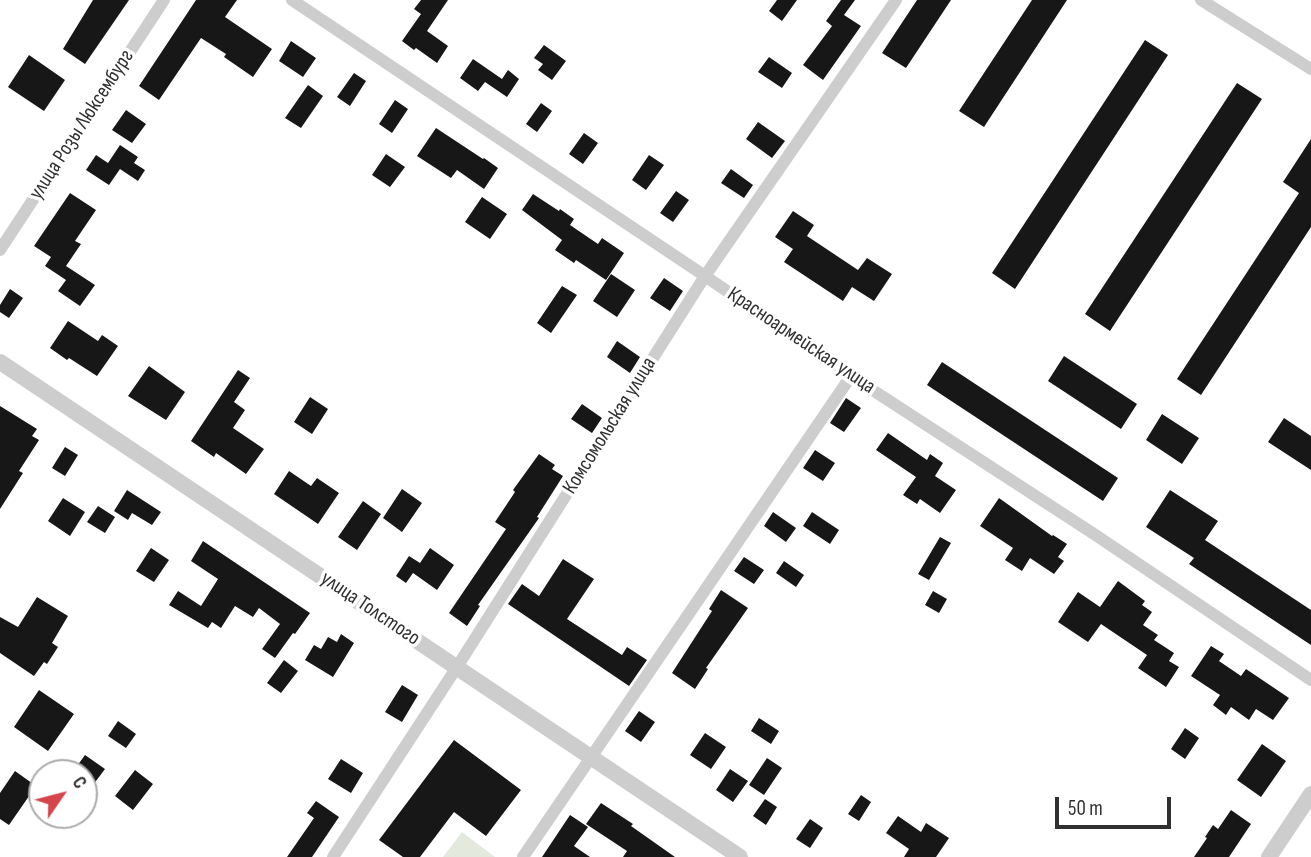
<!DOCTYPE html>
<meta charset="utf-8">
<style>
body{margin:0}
#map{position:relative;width:1311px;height:857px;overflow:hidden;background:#fff;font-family:"Sofia Sans Condensed",sans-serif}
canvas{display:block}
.north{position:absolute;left:28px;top:759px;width:70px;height:70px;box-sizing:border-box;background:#fff;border:2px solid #acacac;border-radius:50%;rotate:55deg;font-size:19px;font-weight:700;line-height:28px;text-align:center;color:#303030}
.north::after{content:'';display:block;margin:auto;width:24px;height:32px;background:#d4464c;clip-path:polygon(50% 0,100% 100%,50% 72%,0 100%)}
.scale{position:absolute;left:1055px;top:797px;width:116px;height:32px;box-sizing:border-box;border:4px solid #303030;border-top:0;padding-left:9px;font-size:21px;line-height:24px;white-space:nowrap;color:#303030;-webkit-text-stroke:5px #fff;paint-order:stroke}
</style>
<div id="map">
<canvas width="1311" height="857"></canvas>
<div class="north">С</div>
<div class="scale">50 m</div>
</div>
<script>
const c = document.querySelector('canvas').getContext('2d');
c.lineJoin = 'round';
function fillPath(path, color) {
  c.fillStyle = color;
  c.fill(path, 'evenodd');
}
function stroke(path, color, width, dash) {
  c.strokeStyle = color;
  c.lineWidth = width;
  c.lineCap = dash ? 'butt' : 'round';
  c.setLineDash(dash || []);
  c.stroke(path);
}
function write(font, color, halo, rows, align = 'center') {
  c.font = font + ' "Sofia Sans Condensed",sans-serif';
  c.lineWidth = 7;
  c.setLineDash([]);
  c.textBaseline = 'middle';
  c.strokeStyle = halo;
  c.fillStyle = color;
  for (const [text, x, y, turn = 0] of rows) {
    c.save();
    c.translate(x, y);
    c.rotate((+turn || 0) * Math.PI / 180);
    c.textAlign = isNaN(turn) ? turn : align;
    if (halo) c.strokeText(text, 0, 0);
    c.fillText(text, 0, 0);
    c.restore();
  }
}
const green = new Path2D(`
 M462 832 495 857H496H443Z`);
const building = new Path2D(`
 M93 0H129L85 64 63 49Z
 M196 0H237L225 17 272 49 253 77 224 57 226 54 201 38 159 100 139 86Z
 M421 0H448L427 31 448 46 437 63 416 48 414 50 402 41 421 14 414 9Z
 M777 0H797L782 21 769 11Z
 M841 0H855L844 15 861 26 823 80 803 65 832 26 826 21Z
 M917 0H951L906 68 882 53Z
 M1032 0H1067L984 127 959 111Z
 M1145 40 1168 55 1015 289 992 273Z
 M291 41 316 58 303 77 279 61Z
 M544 45 566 61 552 80 538 70 543 64 534 58Z
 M29 55 65 80 44 111 8 87Z
 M769 57 792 73 782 88 758 72Z
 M473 59 502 79 508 70 519 79 507 97 485 82 478 91 460 78Z
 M354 73 366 81 350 106 337 97Z
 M1237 83 1262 99 1110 331 1085 314Z
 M308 85 323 96 301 128 285 118Z
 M395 100 408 109 392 133 379 124Z
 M541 103 552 111 537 132 526 124Z
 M126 110 146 124 132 143 112 130Z
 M758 122 785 141 772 158 746 139Z
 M436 128 483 159 484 158 498 168 484 189 457 170 451 178 417 156Z
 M584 133 598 143 583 164 569 154Z
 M1311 139V227L1201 395 1177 379 1299 193 1283 182Z
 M120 145 138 157 134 163 145 170 138 181 120 169 109 185 86 170 96 155 108 163Z
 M386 154 405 167 390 187 372 175Z
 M649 155 664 165 646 190 632 180Z
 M731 169 753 185 744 198 721 183Z
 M676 191 689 200 673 222 660 213Z
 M70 193 96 210 75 241 81 244 66 266 95 285 80 306 58 291 66 280 45 266 51 257 34 246Z
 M533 194 559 211 560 209 574 219 570 225 598 244 602 238 624 253 606 280 576 260 574 263 555 250 562 240 522 210Z
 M482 197 507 214 490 239 465 222Z
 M793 211 814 225 807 236 858 270 867 258 892 274 874 301 852 287 843 301 784 262 793 249 775 237Z
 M611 274 635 290 617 317 593 301Z
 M664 278 683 291 670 311 650 298Z
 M562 286 577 295 551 333 537 323Z
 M10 289 23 298 9 318 0 312V305Z
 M68 321 98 341 102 335 118 346 97 376 69 358 67 360 50 348Z
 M617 341 640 357 630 373 607 357Z
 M1064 356 1137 404 1121 429 1048 381Z
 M942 362 1118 478 1103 501 927 385Z
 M149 366 185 392 166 420 128 396Z
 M238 370 250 378 234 402 245 410 233 428 264 449 246 474 216 453 214 457 191 441Z
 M310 397 328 409 312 434 294 422Z
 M846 398 861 408 844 432 830 423Z
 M582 404 602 418 592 433 571 419Z
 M0 406 37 429 32 436 39 440 19 471 23 473 0 509Z
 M1162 414 1199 438 1182 464 1146 440Z
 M1284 418 1311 436V470L1268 442Z
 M888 433 927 460 930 454 943 463 935 476 956 490 940 513 920 499 917 504 903 495 916 477 876 450Z
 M65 447 78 455 65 476 52 468Z
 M815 450 835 463 823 481 803 468Z
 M539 454 555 465 552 469 563 476 537 517 539 518 478 605 480 606 467 626 449 613 506 529 495 522 515 492 513 490Z
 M289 471 311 486 317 478 339 493 318 524 274 494Z
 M402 489 422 503 402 532 383 518Z
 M127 490 161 512 152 525 132 513 128 520 114 511Z
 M1170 490 1218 521 1205 540 1311 610V645L1189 564 1194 558 1146 527Z
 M63 498 85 512 70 536 48 521Z
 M999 498 1052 536 1053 535 1067 544 1058 557 1064 561 1054 574 1030 558 1022 571 1005 560 1013 548 980 526Z
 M363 501 381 514 357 550 338 537Z
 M98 506 115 517 105 533 87 522Z
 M773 512 796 528 786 542 764 526Z
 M812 512 839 530 830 544 803 526Z
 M940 537 951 543 929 580 918 574Z
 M203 541 310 613 295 634 293 633 275 658 262 649 280 624 259 608 253 617 235 606 221 628 212 622 208 628 169 605 178 591 201 606 218 579 191 561Z
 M151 548 169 560 154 582 136 571Z
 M430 548 454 565 437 590 413 573 406 583 396 576 409 556 420 563Z
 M744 557 764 570 754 584 734 571Z
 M563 559 594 579 567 619 622 655 627 647 647 660 629 686 508 604 522 584 539 596Z
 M784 561 804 575 796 587 776 573Z
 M1118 581 1145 601 1142 605 1152 612 1143 625 1158 635 1154 640 1174 653 1169 661 1179 667 1166 687 1138 668 1147 655 1101 624 1088 642 1058 622 1078 592 1100 607Z
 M721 590 748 608 706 668 708 669 695 689 672 673 712 611 709 609Z
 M933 591 947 599 939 613 925 605Z
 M37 597 68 616 52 643 58 647 47 664 44 662 34 676 0 653V617L18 627Z
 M341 634 354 643 333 677 305 660 314 645 321 649 328 637 337 642Z
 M1211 646 1224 654 1219 661 1241 676 1246 669 1289 698 1273 720 1256 709 1249 720 1231 707 1226 715 1213 705 1220 695 1191 676Z
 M284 660 298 671 281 693 267 683Z
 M402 685 418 695 402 722 385 712Z
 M39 690 74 714 48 751 14 727Z
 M639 711 655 722 641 742 625 731Z
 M759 718 779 731 771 744 751 731Z
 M118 721 136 734 126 748 108 736Z
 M1185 728 1199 738 1185 759 1171 749Z
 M705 733 726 747 711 769 690 755Z
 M454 740 521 790 486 836 454 812 420 857H403L379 840Z
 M1262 744 1286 761 1261 797 1237 780Z
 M85 755 105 769 84 797V773H72Z
 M767 758 782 768 764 795 749 785Z
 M341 759 363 773 351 793 328 779Z
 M730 769 748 781 733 802 716 790Z
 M135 770 153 784 133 810 115 796Z
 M15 771 36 786 9 825 0 819V793Z
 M861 795 871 802 859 821 848 814Z
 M765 799 777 807 766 825 753 816Z
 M316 801 339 817 312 857H287L314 818 307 813Z
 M601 803 633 824 631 826 675 857H623L627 851 586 824Z
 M1231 810 1251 824 1229 857H1194L1207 838 1205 837 1213 825 1218 829Z
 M570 815 588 827 574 846 590 857H542Z
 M898 816 921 832 926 823 949 838 936 857H904L909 849 886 833Z
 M810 819 823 828 810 848 796 839Z`);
const minor = new Path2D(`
 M292 0 705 276 851 376 1094 534 1311 680
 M1201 0 1311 69
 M0 250 164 0
 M333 857 457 667 705 276 896 0
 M523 857 851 376`);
const tertiary = new Path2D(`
 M0 362 740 857
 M1269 857 1311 794`);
const streetNames = [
 ["улица Розы Люксембург",82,125,-57],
 ["Красноармейская улица",801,341,34],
 ["Комсомольская улица",610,426,-58],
 ["улица Толстого",370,609,34]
];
fillPath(green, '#e3e9dd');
fillPath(building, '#171717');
stroke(minor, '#cdcdcd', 12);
stroke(tertiary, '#cdcdcd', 16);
write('21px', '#303030', '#fff', streetNames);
</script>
